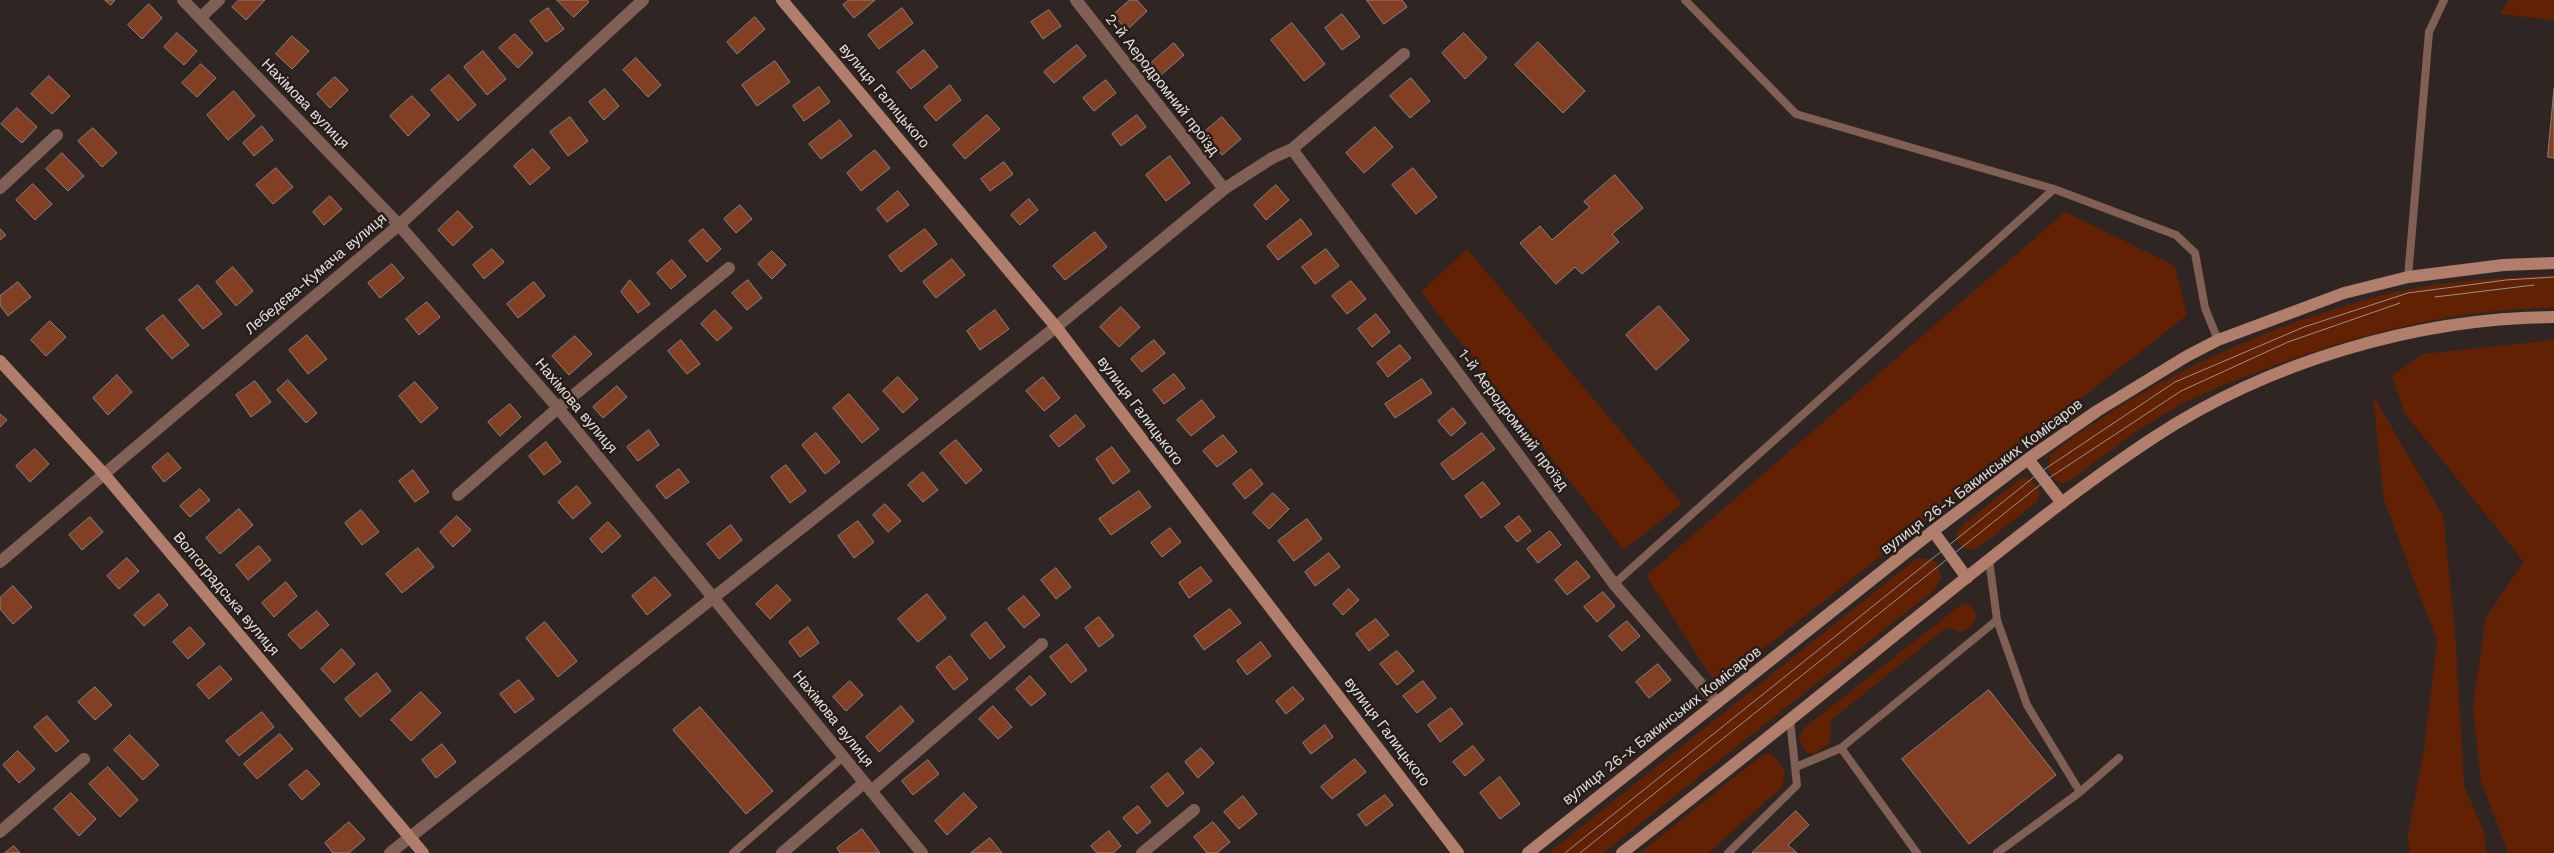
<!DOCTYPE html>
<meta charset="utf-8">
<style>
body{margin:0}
canvas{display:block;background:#2f2623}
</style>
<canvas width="2554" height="853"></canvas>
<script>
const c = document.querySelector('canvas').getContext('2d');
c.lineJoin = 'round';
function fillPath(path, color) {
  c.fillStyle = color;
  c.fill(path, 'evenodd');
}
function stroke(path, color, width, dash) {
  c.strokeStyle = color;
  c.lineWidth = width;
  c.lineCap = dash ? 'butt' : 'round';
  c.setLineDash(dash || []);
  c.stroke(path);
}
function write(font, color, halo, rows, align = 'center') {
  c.font = font + ' "Work Sans",sans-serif';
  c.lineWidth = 5;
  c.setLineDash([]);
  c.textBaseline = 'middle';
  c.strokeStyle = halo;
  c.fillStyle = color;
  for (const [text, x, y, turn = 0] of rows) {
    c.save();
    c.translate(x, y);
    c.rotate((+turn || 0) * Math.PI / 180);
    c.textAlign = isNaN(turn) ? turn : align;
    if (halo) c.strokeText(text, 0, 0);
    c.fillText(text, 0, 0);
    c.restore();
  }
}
const green = new Path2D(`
 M2509 0H2554V20L2500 14Z
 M2065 212 2175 266 2187 315 1717 685 1646 576Z
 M1467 249 1682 504 1624 550 1421 292Z
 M2554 275V308C2458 308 2367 332 2278 364 2244 377 2209 389 2177 407 2139 427 2105 454 2071 480L2062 483 2055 480 2048 470 2050 455C2148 379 2275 321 2396 292 2448 280 2501 278 2554 275Z
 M2554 340V853H2508L2481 781 2473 706 2486 617 2524 562 2405 414 2392 376 2423 354Z
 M2373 395 2443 516 2455 632 2464 786 2484 832 2486 853H2410L2408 835 2424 751 2437 640 2384 500Z
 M2022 478 2030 479 2040 492 2037 502 1980 546C1967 553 1959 548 1956 535L1962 525Z
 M1916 559H1929L1937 563 1941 577 1935 589 1603 853H1549Z
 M1962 604 1971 605 1977 617 1972 626 1960 632 1947 627 1831 720 1830 743 1814 754 1806 752 1799 740 1803 729Z
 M1767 753 1773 756 1785 771 1782 787 1708 853H1640L1761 756Z`);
const building = new Path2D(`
 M105 0H115L111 5Z
 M239 0H265L246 20 232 7Z
 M557 0H587L589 2 574 17Z
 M849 0H875L854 18 843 5Z
 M1130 0H1137L1147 11 1127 30 1113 15Z
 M1367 0H1402L1407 7 1384 24Z
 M149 4 162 18 142 39 128 25Z
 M548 8 564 29 546 42 530 21Z
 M902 8 913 23 879 49 868 35Z
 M1049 10 1061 26 1043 39 1031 22Z
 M1342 14 1360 37 1342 50 1325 28Z
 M755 17 765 29 737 54 727 42Z
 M1292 23 1325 64 1304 81 1271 40Z
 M177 33 197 51 184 65 164 47Z
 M1464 33 1487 58 1465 79 1442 53Z
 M515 34 533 53 518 68 499 48Z
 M292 36 309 51 292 69 276 54Z
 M1538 42 1585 91 1563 113 1515 65Z
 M1174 43 1184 55 1161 75 1151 63Z
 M1077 45 1086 56 1054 83 1044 72Z
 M924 50 938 67 911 89 897 72Z
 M483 51 506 79 487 95 464 67Z
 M636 58 661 85 648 97 623 70Z
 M775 61 790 82 757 106 742 85Z
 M201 64 216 78 197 97 182 83Z
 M449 75 476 105 458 121 431 90Z
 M49 76 70 96 52 114 31 94Z
 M335 77 348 90 330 108 317 94Z
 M1411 78 1430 101 1410 118 1390 96Z
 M1106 80 1116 93 1094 111 1083 98Z
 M950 85 961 100 936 121 924 107Z
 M819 87 830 102 804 121 793 106Z
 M605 89 619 106 604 120 589 102Z
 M2554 89V158L2548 157Z
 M234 91 255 116 228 140 207 115Z
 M412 96 430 115 408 136 390 116Z
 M17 108 37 127 22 143 1 124Z
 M987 115 1000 129 965 159 953 145Z
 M1137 115 1146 127 1121 146 1112 134Z
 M570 117 588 141 568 156 550 132Z
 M1222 117 1241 139 1222 155 1203 133Z
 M840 120 852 136 821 159 809 144Z
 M262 126 273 140 254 156 243 143Z
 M1375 127 1393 147 1364 173 1346 153Z
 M93 128 117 153 102 167 78 141Z
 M533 149 550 168 530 185 514 166Z
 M875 150 890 168 861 191 847 173Z
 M62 153 84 176 68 191 46 169Z
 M1170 156 1190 183 1166 201 1146 175Z
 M1004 162 1013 174 990 191 981 179Z
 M276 168 293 187 273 204 256 185Z
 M1413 168 1437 197 1416 214 1392 185Z
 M1615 175 1643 208 1612 234 1619 242 1582 274 1575 267 1556 284 1520 243 1540 226 1552 240 1590 207 1584 202Z
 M33 184 52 204 35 220 16 200Z
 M1276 185 1289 200 1266 220 1254 205Z
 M898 191 909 205 887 222 877 209Z
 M330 196 342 209 324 225 313 212Z
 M1029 199 1038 210 1020 225 1011 215Z
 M740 205 752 219 736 233 724 219Z
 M458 211 473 227 453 246 438 230Z
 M1301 219 1312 234 1278 260 1267 246Z
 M0 229 6 235 0 240Z
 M703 229 721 249 707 262 689 241Z
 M925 229 937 244 901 272 889 256Z
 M1095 232 1107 247 1065 280 1053 266Z
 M492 249 504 262 484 279 473 265Z
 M1326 249 1339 266 1315 284 1302 267Z
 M772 251 786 265 772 279 758 264Z
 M952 259 965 275 936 298 923 282Z
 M672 260 686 276 671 289 657 273Z
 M392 264 404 278 380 298 368 283Z
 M233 267 253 291 236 306 216 282Z
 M630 280 650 304 638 313 621 292Z
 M748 280 762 298 747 310 732 293Z
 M1351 281 1366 299 1347 314 1332 296Z
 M18 282 31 297 8 316 0 305V296Z
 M534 282 545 296 518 318 507 304Z
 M198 285 222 314 203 329 179 300Z
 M427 302 440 317 419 335 406 319Z
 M1659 306 1689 340 1656 370 1626 335Z
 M1121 307 1140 327 1119 347 1100 327Z
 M715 310 732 328 717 341 701 324Z
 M995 310 1009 329 980 350 967 331Z
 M1376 314 1390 332 1372 347 1358 329Z
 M163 315 189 345 172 359 146 329Z
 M50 321 66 337 46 356 31 340Z
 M307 335 327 359 308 374 289 350Z
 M575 336 592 354 569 375 552 356Z
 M681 340 700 364 687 374 668 351Z
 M1154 340 1165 353 1142 372 1131 359Z
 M1400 345 1411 358 1388 377 1377 363Z
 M1174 374 1185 388 1164 404 1153 390Z
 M117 375 132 392 108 415 93 398Z
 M898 377 918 399 903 413 883 391Z
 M1043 377 1060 398 1044 411 1026 391Z
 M1422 379 1432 393 1395 418 1385 404Z
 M288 380 317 413 306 423 277 390Z
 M255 381 271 402 251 417 236 395Z
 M415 382 438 408 421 423 399 396Z
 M617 386 627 397 603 418 593 407Z
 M849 394 879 429 862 443 833 408Z
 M1202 400 1215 417 1191 436 1177 420Z
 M510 404 521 417 500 436 488 422Z
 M1453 408 1466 423 1451 436 1438 421Z
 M0 414 7 420 0 427Z
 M1076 415 1085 426 1059 447 1050 436Z
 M649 430 659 445 638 461 627 447Z
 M816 433 840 462 825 474 802 445Z
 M1482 433 1495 449 1453 480 1441 464Z
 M1223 435 1237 452 1217 467 1203 451Z
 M956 440 982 470 966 484 940 453Z
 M546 442 561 462 544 475 529 456Z
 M1112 447 1130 471 1113 484 1096 459Z
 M35 449 49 464 30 482 16 466Z
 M168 453 181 468 164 482 152 467Z
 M786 465 806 491 790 503 771 477Z
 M679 469 689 482 666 499 656 486Z
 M1251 469 1263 484 1245 499 1233 484Z
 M413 470 429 492 415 502 399 481Z
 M923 472 938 490 923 502 908 485Z
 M1483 482 1500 504 1481 518 1465 496Z
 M577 486 591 503 573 519 558 502Z
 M200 489 210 500 190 517 180 506Z
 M1139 491 1151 507 1111 535 1099 519Z
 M1273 493 1289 509 1269 529 1253 513Z
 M885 504 901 521 888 532 873 515Z
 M239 509 253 525 220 554 206 538Z
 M361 510 379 532 362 545 345 523Z
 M457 516 471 530 453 547 440 532Z
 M1519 516 1531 531 1517 542 1505 527Z
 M90 517 103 532 82 550 69 535Z
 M1307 519 1322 539 1294 561 1278 541Z
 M858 521 874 542 854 558 838 536Z
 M608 522 621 536 602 553 590 539Z
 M731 525 742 540 719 559 707 544Z
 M1170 528 1181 542 1162 557 1151 543Z
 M1550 531 1561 545 1538 563 1527 549Z
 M259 546 271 560 248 580 236 565Z
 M418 548 434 567 402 593 386 574Z
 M1329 553 1340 567 1315 586 1305 572Z
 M127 558 139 571 119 589 107 576Z
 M1577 561 1590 577 1567 595 1555 580Z
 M1201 567 1212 581 1189 598 1179 583Z
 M1056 568 1071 587 1056 599 1041 580Z
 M655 577 671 595 647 615 632 596Z
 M286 582 297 596 274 617 262 603Z
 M777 585 791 600 770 619 756 604Z
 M13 586 32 607 13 624 0 609V598Z
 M1349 589 1359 600 1343 615 1333 604Z
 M1603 592 1615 606 1597 622 1584 607Z
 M159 594 168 605 144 626 134 615Z
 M927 594 946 618 918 642 898 619Z
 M1024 596 1040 615 1024 628 1008 609Z
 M1230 609 1241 623 1204 650 1194 636Z
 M317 611 329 625 301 649 288 635Z
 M1099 617 1114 636 1099 647 1085 628Z
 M1376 619 1389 635 1369 651 1356 634Z
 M1627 621 1640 636 1622 651 1609 636Z
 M545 622 577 661 558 677 526 638Z
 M986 622 1005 647 990 659 971 635Z
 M190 627 205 644 188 659 173 642Z
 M808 627 819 643 800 657 789 642Z
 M1261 642 1271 656 1247 675 1237 661Z
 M1067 644 1087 670 1071 683 1050 657Z
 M342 649 355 664 334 683 321 669Z
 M1397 651 1414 671 1397 685 1380 664Z
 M950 656 968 679 954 690 936 667Z
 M1658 664 1671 680 1649 698 1636 682Z
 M220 666 232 679 209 699 197 685Z
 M377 673 391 691 360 717 345 699Z
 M1030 676 1046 694 1031 706 1016 689Z
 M519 680 534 699 515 713 500 694Z
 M850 681 863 695 846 711 833 697Z
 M1423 681 1436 698 1417 713 1403 696Z
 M95 687 112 705 95 720 78 702Z
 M1293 687 1304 699 1286 714 1276 701Z
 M1989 690 2056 775 1969 844 1902 759Z
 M421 692 441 713 411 741 391 720Z
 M901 706 914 721 879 752 866 737Z
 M993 706 1012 727 998 739 979 719Z
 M700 707 773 791 746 814 673 730Z
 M1451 708 1463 724 1440 742 1428 725Z
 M262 712 274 727 239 756 226 741Z
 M47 716 69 741 56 752 34 727Z
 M1325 725 1333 737 1311 754 1303 743Z
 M280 734 293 749 257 779 244 764Z
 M130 735 159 765 143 780 114 750Z
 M442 744 456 762 436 778 422 760Z
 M1473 746 1484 760 1465 776 1453 762Z
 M1201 748 1214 763 1198 778 1185 762Z
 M18 751 35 769 19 783 3 765Z
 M1355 759 1366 772 1332 799 1321 787Z
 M928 760 939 774 913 795 902 781Z
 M108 767 138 800 120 817 89 784Z
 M307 770 320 784 302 800 289 785Z
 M1168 773 1184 793 1167 807 1151 787Z
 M1500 777 1520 804 1500 819 1480 793Z
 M71 793 96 819 79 836 54 809Z
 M964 793 977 807 947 835 935 821Z
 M1385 795 1393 805 1366 826 1358 815Z
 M1243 796 1257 814 1239 829 1224 812Z
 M1138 806 1151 822 1137 834 1123 818Z
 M1796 811 1809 825 1788 845 1797 853H1752Z
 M349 822 365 839 349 853H333L325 843Z
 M1213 822 1230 842 1217 853H1207L1194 837Z
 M862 829 880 853H840L837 848Z
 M1109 831 1121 846 1113 853H1097L1091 846Z
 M990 838 1002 853H971Z
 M14 846 20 853H5Z`);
const lane = new Path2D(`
 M1685 0 1796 114 2054 189 2176 235 2195 253 2205 308 2218 340
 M2408 277 2429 32 2444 0
 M1614 584 2054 189
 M1997 620 2027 705 2080 792
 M1841 748 1997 620 1989 559
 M1796 767 1841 748 1917 853
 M733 853 843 757
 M1728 853 1797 785 1790 720
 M1997 853 2080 792 2119 758`);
const street = new Path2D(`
 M183 0 399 225 558 408 922 853
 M1076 0 1224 189
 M200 18 219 0
 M1292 149 1614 584 1717 703
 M0 188 57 135
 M458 495 558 408 729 268
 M0 562 399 225 643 0
 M871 791 1042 644
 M0 832 84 759
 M390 853 1056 327 1224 189 1272 158 1292 149 1404 54
 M782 853 864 783
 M1142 853 1194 810`);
const secondary = new Path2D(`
 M782 0 1056 327 1458 853
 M0 361 104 474 423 853
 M2028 459 2062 503
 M1933 531 1967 578
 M1528 853 1933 531 2028 459 2097 411 2187 356 2218 340 2344 293 2408 277 2503 265 2554 263
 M1622 853C1719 777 1815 700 1911 622 1990 559 2068 494 2153 438 2268 362 2416 318 2554 317`);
const tram = new Path2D(`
 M2435 297 2534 285
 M1565 853 2039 473 2175 382 2304 327 2408 293 2506 280 2554 277
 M1580 853 2046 480 2181 391 2288 342 2400 303`);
const streetNames = [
 ["2-й Аеродромний проїзд",1162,85,52],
 ["вулиця Галицького",884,96,50],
 ["Нахімова вулиця",305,104,46],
 ["Лебедєва-Кумача вулиця",316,274,-40],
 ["Нахімова вулиця",576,406,50],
 ["вулиця Галицького",1140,411,53],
 ["1-й Аеродромний проїзд",1513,420,53],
 ["вулиця 26-х Бакинських Комісаров",1982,477,-37],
 ["Волгоградська вулиця",226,594,50],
 ["Нахімова вулиця",833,719,51],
 ["вулиця 26-х Бакинських Комісаров",1662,726,-38],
 ["вулиця Галицького",1387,732,53]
];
fillPath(green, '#622103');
fillPath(building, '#833f23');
stroke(building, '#8d827d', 1);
stroke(lane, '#806054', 8);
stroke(street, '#806054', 12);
stroke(secondary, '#b17e6b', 12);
stroke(tram, '#98908e', 1);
write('15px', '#e6dfdd', '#251d19', streetNames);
</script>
